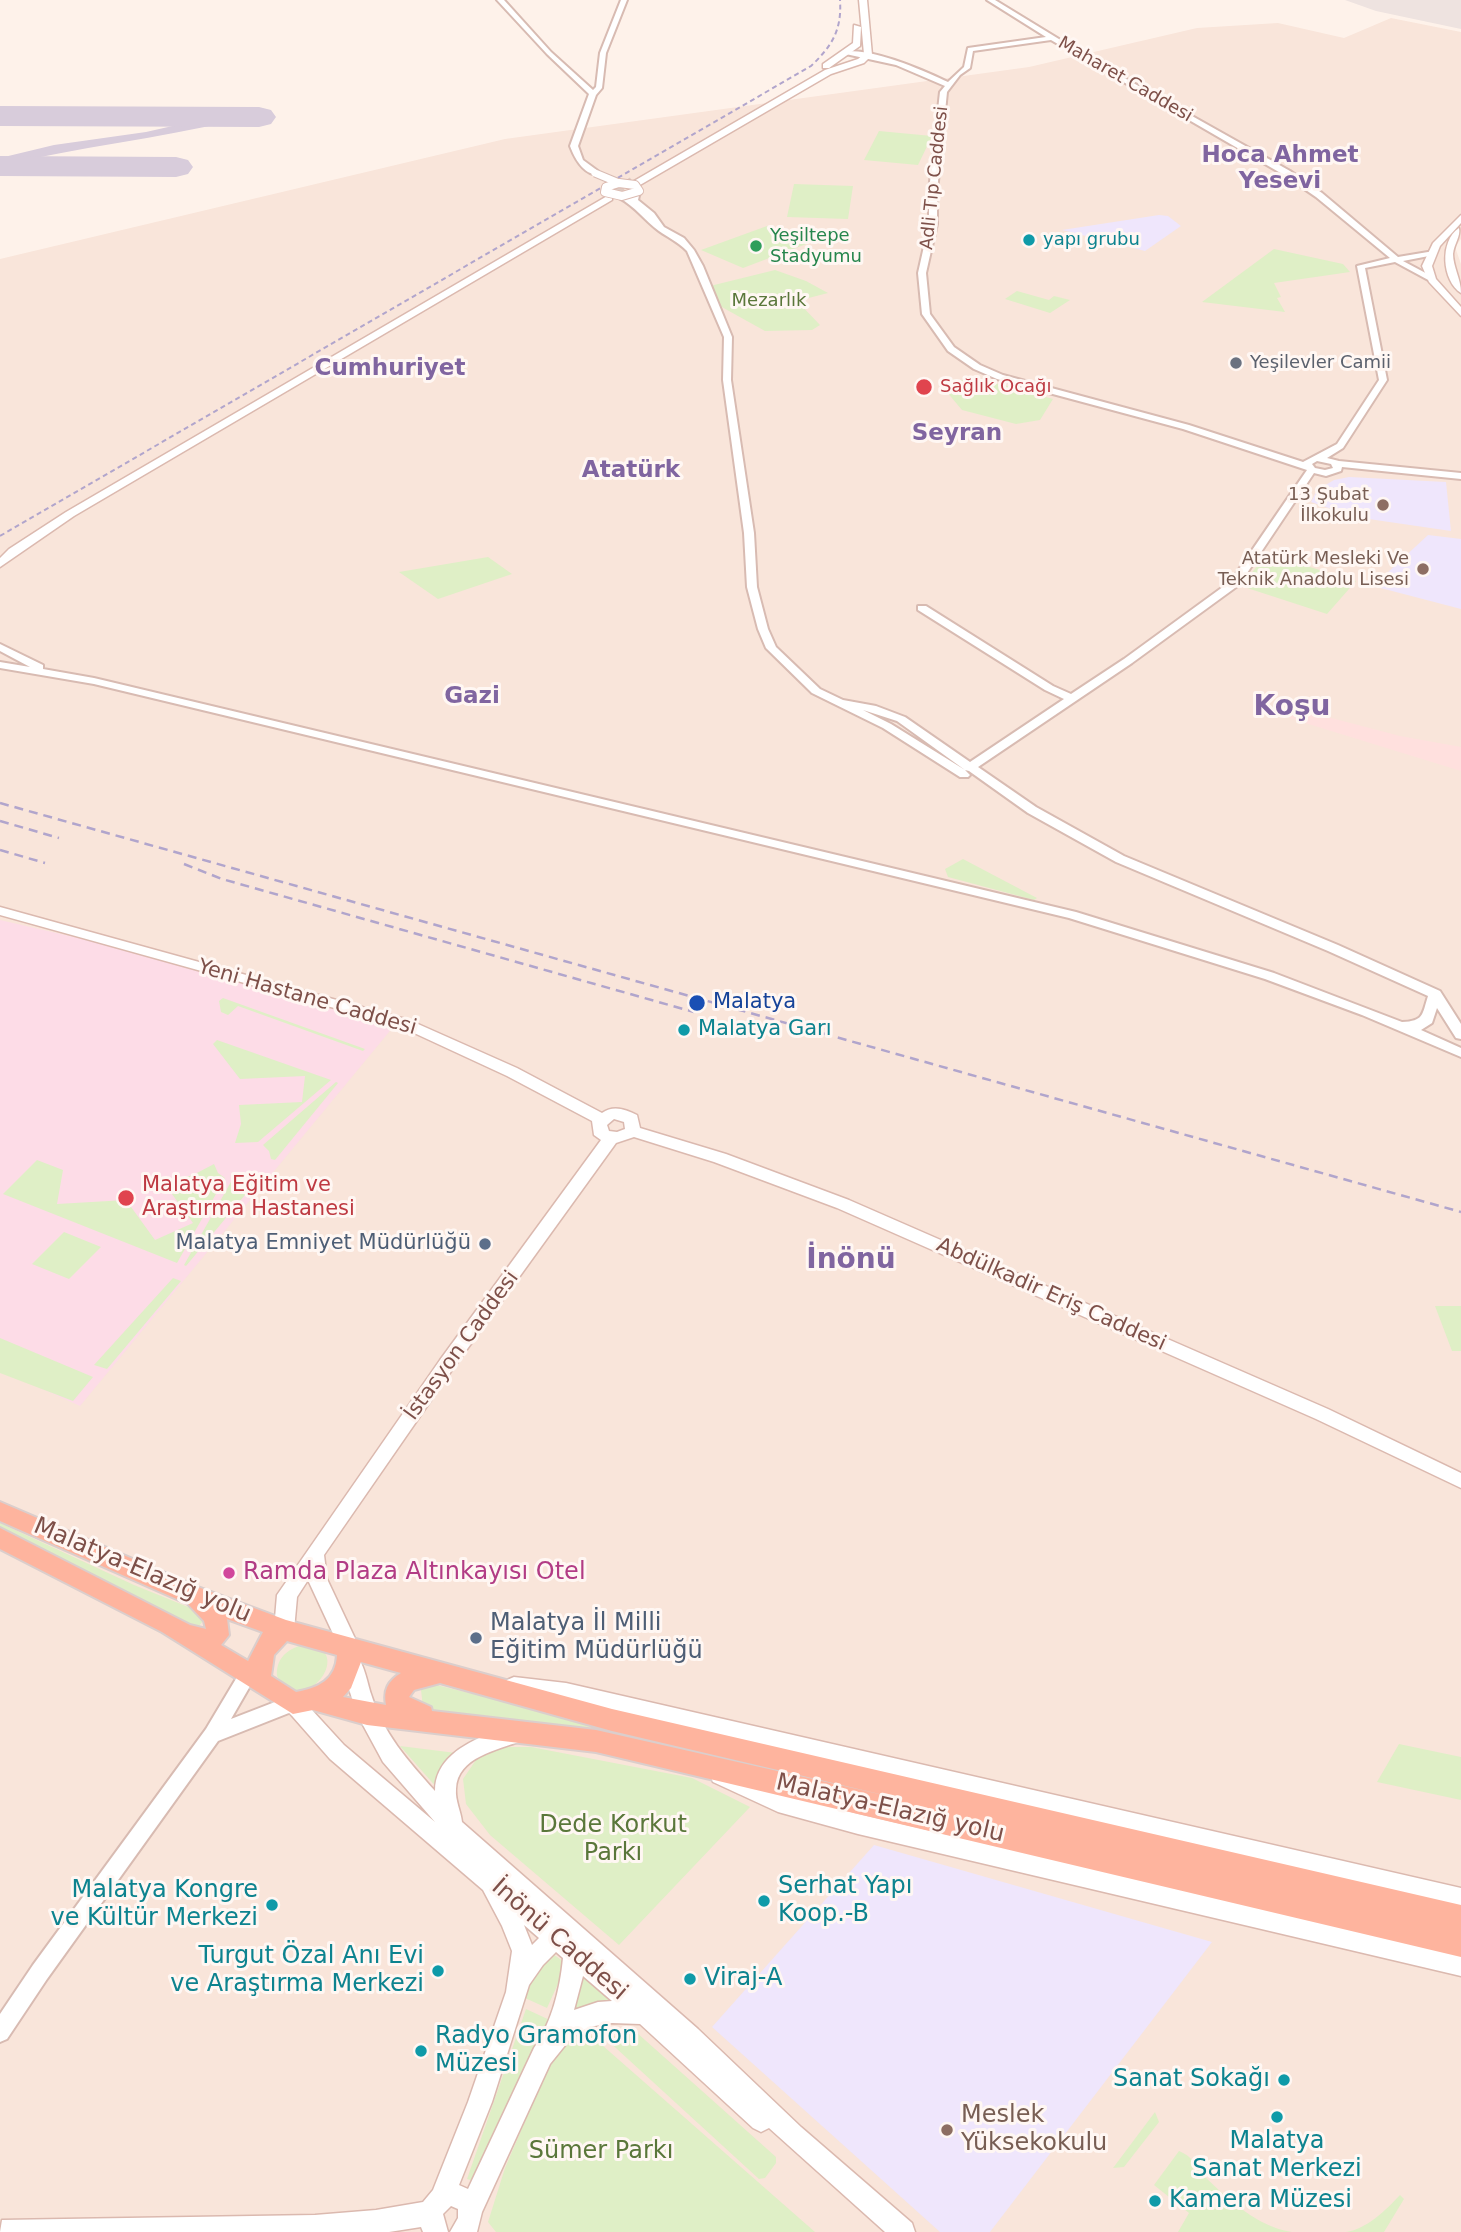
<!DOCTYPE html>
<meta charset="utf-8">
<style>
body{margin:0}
canvas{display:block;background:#fef2ea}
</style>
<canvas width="1461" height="2232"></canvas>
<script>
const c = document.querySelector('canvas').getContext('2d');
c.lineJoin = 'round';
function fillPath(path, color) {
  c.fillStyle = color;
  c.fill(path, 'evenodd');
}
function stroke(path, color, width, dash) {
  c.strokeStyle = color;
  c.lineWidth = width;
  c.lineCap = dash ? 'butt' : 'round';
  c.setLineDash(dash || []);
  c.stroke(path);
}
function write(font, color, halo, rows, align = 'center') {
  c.font = font + ' "DejaVu Sans",sans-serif';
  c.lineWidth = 6;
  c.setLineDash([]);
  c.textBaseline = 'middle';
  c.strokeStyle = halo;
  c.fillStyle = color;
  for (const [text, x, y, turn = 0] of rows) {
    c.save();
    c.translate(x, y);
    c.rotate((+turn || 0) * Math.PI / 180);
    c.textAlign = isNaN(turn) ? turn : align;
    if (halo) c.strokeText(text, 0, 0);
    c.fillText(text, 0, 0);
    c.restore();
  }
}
const residential = new Path2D(`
 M1391 18 1461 32V239L1455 247 1461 264V2232H0V259L505 139 1029 67 1197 28 1278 23 1344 38Z`);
const commercial = new Path2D(`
 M1297 709 1400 736 1461 747V771L1289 718Z`);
const industrial = new Path2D(`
 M1345 0H1461V29L1376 11Z`);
const education = new Path2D(`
 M1159 215 1168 216 1181 226 1145 251 1062 230Z
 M1349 477 1446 482 1451 531 1355 517 1311 502 1317 490 1334 480Z
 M1428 535 1461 539V609L1373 586Z
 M874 1845 1212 1942 990 2232H940L712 2027Z`);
const medical = new Path2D(`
 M0 920 87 940 394 1026 80 1406 0 1370Z`);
const green = new Path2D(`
 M879 131 932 136 918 165 864 160Z
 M794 184 853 186 848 219 787 217Z
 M767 226 809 243 743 268 701 250Z
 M1274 249 1343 264 1350 272 1274 283 1281 297 1277 298 1285 312 1202 302Z
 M775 270 806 281 828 293 797 301 820 325 812 330 765 331 720 306 710 286Z
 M1017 291 1049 300 1054 296 1070 300 1050 313 1005 299Z
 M949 379 1000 384 1053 399 1040 420 1016 424 962 410 941 385Z
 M1267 554 1356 581 1327 614 1241 586Z
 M488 557 512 574 438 599 399 572Z
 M963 859 1037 898 1034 900 948 877 945 869Z
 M223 998 365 1049 363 1051 238 1006 228 1015 221 1012 219 1001Z
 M217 1040 331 1080 258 1142 235 1143 241 1124 239 1105 302 1102 305 1076 240 1079 213 1044Z
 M336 1082 338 1083 275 1160 271 1159 269 1151 263 1145Z
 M37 1160 63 1170 57 1204 126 1200 155 1240 193 1223 164 1183 193 1175 214 1164 218 1173 225 1178 177 1263 3 1194Z
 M255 1177 259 1178 186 1266 184 1265 232 1180Z
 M64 1232 101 1247 69 1279 32 1264Z
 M173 1278 181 1281 107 1369 94 1365Z
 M1435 1306H1461V1351H1452Z
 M0 1338 93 1377 73 1401 0 1373Z
 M0 1523 134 1585 208 1615 198 1627 0 1532Z
 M299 1646C363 1641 303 1725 277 1676 276 1660 285 1651 299 1646Z
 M420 1681 908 1800 906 1807 584 1734 423 1708Z
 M1399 1744 1461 1757V1800L1377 1782Z
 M400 1746 456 1753 438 1789Z
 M498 1747H531L692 1778 750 1807 619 1945 490 1835 466 1804 463 1779 476 1760Z
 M550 1952 567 1964 547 2008 525 1998 529 1979Z
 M580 1967 623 2003 568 2013Z
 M526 2009 552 2021 540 2035 474 2181 467 2179Z
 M586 2031 815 2232H496L488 2222 505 2168 555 2051 573 2037Z
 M636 2032 776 2157V2163L765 2178 759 2179 605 2038Z
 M1155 2112 1159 2122 1124 2167 1113 2168Z
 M1179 2151C1194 2157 1195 2166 1205 2177 1229 2200 1258 2227 1292 2232H1178L1189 2213 1154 2185Z
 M1400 2195 1404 2199 1384 2232H1346C1367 2229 1386 2210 1400 2195Z`);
const taxiway = new Path2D(`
 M230 113 237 117 235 120C157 139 78 147 0 166V158L54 145 146 132Z`);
const runway = new Path2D(`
 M0 106 259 107 271 110 276 117 271 124 259 127 0 126Z
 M0 156 176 157 188 160 193 167 188 174 176 177 0 176Z`);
const secondaryTunnel = new Path2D(`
 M605 197 632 181`);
const tertiary = new Path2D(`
 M497 0H504L551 52 593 90 596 87 600 53 621 0H627L606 53 602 88 596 95 578 146 583 160 598 171V175C583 174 575 159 570 146L589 94 547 54Z
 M987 0H995L1103 66 1290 171 1322 193 1398 257 1434 251V255L1403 261 1435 278V282H1432L1395 262 1365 268 1387 380 1343 448 1327 458 1339 461 1461 473V479L1342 467 1341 471 1326 476 1314 473 1239 585 1132 663 978 767 1036 807 1124 856 1338 945 1440 991 1461 1024V1039L1456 1038 1437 1008 1432 1023 1421 1030 1461 1048V1057L1362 1015 1265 979 1069 918 94 684 0 668V662L30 667 0 651V644L43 665V669L94 678 1076 912 1274 973 1402 1022C1424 1021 1422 1015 1428 996L1328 951 1116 862 1028 813 969 771 965 770 970 775 968 777H960L883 728 812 693 766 648 758 629 747 587 744 533 723 380 724 337 687 251C678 242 669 238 659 231 645 221 635 206 619 198V194L631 198 634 191H640L638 200 654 213 664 227 684 238 694 250 703 266 732 337 731 380 754 533 757 587 768 629 776 647 820 689 843 700 876 706 905 717 970 762 1064 699 1045 690 918 610V606H926L1053 686 1071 694 1124 659 1231 581 1307 470 1183 429 997 379 974 369 948 351 922 314 918 273 929 224V191L940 92 945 86 896 65 841 53C864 44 925 71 948 82L964 67 968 48 1046 37ZM1051 40 1284 175 1316 197 1390 258 1357 266 1379 380 1337 444 1303 462 1189 425 1003 375 980 365 954 347 930 314 926 273 937 224V191L947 92 960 75 970 68 973 51ZM1317 461 1331 464 1333 468 1325 470 1315 468 1312 464ZM863 710 897 721 965 770 891 724Z
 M252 1659 258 1662 261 1667 231 1719 293 1695 299 1697 302 1703 299 1709 218 1741 47 1979 7 2039 0 2042V2014L33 1965 206 1729 246 1662Z`);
const secondary = new Path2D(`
 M859 0H867L872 55 864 63 831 74 640 185H634V181L825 70 858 59 864 54Z
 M854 25 861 27 860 46 829 68H823V64L853 43Z
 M609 195 612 196V200L74 516 0 567V558L9 549 66 512Z
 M1461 215V223L1440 246 1432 266 1436 279 1461 307V316L1429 282 1422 266 1433 243Z
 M1459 228C1461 236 1454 244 1453 254 1453 267 1461 279 1461 293 1442 281 1439 241 1459 228Z
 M0 907 409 1020 517 1068 602 1113C613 1105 625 1109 637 1115L640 1128 726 1154 849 1200 1328 1409 1461 1473V1488L1316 1419 837 1208 714 1162 634 1137 616 1143 452 1370 324 1555 327 1579 359 1647 354 1654C364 1661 367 1682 371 1694 383 1733 408 1761 435 1791 435 1760 463 1744 489 1734 500 1730 510 1725 521 1729L524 1735 521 1741C498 1750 457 1757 456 1789 455 1801 461 1811 462 1822L698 2029 801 2127 912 2223 915 2232H885L769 2128 761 2132 753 2128 640 2024 612 2023 589 2027 571 2038 550 2064 482 2212 477 2232H450L458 2218V2209L451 2206 443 2214 448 2232H423L421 2227 389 2232H0L2 2220 315 2215 376 2210 423 2202 433 2190 468 2102 506 1992 512 1951 502 1926 483 1890 330 1759 286 1709 283 1703 286 1697 293 1694 300 1697 344 1745 435 1822 383 1762 357 1714 340 1661 345 1654 342 1653 308 1580 297 1597 294 1630 291 1636 284 1638 277 1636 274 1630 277 1595 440 1360 601 1140 594 1135 592 1121 507 1076 399 1026 0 915ZM614 1119 624 1122 625 1129 617 1132 609 1131 607 1125ZM524 1925 539 1938 532 1945ZM556 1952 563 1958C560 1989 552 2022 534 2048L468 2189 459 2185 492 2102 529 1985 543 1965ZM583 1976 612 2001 598 2002 574 2010Z
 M514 1677 566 1683 1461 1888V1908L566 1701 514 1695 507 1692 504 1686 507 1680Z
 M720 1766 781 1793 858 1814 1461 1954V1976L858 1834 778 1812 713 1782 710 1775 713 1768Z`);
const trunk = new Path2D(`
 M0 1502 198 1587 286 1620 612 1709 1461 1905V1931L1010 1825 1461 1931V1957L596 1752 367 1725 313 1710 293 1714 162 1632 0 1549V1528L190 1625 206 1629 204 1621 188 1604 0 1521ZM227 1619 263 1632 248 1661 221 1645 229 1635ZM287 1641 337 1655C336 1680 318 1688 296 1692L271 1676 274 1655ZM361 1662 401 1673C388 1681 383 1690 386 1705L343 1697 351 1688ZM440 1683 612 1731 901 1799 596 1730 432 1711 431 1707 409 1697 414 1690Z`);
const railFar1 = new Path2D(`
 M0 536 811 66C832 46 842 30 840 0`);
const rail = new Path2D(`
 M0 803 1461 1212
 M0 821 59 838
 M0 850 45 863
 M184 864 222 879 694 1012`);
const tertiaryBridge = new Path2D(`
 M595 173 619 183`);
const secondaryBridge = new Path2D(`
 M619 183 635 185 639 191 622 196 605 192 606 187Z`);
const markers = [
 [1029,240,7,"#0f9aa8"],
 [756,246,7,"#2e9e5b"],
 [1236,363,7,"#6b7280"],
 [924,387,9,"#e0444e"],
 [1383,505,7,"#8d6e63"],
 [1423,569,7,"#8d6e63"],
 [697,1003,9,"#1a4fb4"],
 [684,1030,7,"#0f9aa8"],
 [126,1198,9,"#e0444e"],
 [485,1244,7,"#5c6f8a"],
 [229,1573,7,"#d1479c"],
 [476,1638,7,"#5c6f8a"],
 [764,1901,7,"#0f9aa8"],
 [272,1905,7,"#0f9aa8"],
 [438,1971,7,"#0f9aa8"],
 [690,1979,7,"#0f9aa8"],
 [421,2051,7,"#0f9aa8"],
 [1284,2080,7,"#0f9aa8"],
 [1277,2117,7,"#0f9aa8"],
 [947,2130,7,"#8d6e63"],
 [1155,2201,7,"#0f9aa8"]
];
const farStreetnames = [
 ["Maharet Caddesi",1125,80,30],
 ["Adli Tıp Caddesi",935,178,-84]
];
const farLeisurenames = [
 ["Yeşiltepe",770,236],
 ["Stadyumu",770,257]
];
const farCulturenames = [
 ["yapı grubu",1043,240]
];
const farParknames = [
 ["Mezarlık",769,301]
];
const farWorshipnames = [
 ["Yeşilevler Camii",1250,363]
];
const farHealthnames = [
 ["Sağlık Ocağı",940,387]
];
const farEducationnames = [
 ["13 Şubat",1369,495],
 ["İlkokulu",1369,516],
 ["Atatürk Mesleki Ve",1409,559],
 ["Teknik Anadolu Lisesi",1409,580]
];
const streetNames = [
 ["Yeni Hastane Caddesi",307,998,16],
 ["Abdülkadir Eriş Caddesi",1051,1295,24],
 ["İstasyon Caddesi",462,1346,-54]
];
const transitNames = [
 ["Malatya",713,1003]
];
const cultureNames = [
 ["Malatya Garı",698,1030]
];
const healthNames = [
 ["Malatya Eğitim ve",142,1186],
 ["Araştırma Hastanesi",142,1210]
];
const serviceNames = [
 ["Malatya Emniyet Müdürlüğü",471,1244]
];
const farDistrictnames = [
 ["Hoca Ahmet",1280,156],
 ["Yesevi",1280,182],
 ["Cumhuriyet",390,369],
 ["Seyran",957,434],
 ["Atatürk",631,471],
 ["Gazi",472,697]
];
const nearStreetnames = [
 ["Malatya-Elazığ yolu",142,1571,23],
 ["Malatya-Elazığ yolu",890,1809,13],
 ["İnönü Caddesi",559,1940,41]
];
const nearHotelnames = [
 ["Ramda Plaza Altınkayısı Otel",243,1573]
];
const nearServicenames = [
 ["Malatya İl Milli",490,1624],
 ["Eğitim Müdürlüğü",490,1652]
];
const nearParknames = [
 ["Dede Korkut",613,1826],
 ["Parkı",613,1854],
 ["Sümer Parkı",601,2152]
];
const nearCulturenames = [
 ["Serhat Yapı",778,1887],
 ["Koop.-B",778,1915],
 ["Malatya Kongre",258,1891,"right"],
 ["ve Kültür Merkezi",258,1919,"right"],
 ["Turgut Özal Anı Evi",424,1957,"right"],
 ["ve Araştırma Merkezi",424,1985,"right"],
 ["Viraj-A",704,1979],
 ["Radyo Gramofon",435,2037],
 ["Müzesi",435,2065],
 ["Sanat Sokağı",1270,2080,"right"],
 ["Malatya",1277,2142,"center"],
 ["Sanat Merkezi",1277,2170,"center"],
 ["Kamera Müzesi",1169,2201]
];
const nearEducationnames = [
 ["Meslek",961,2116],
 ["Yüksekokulu",961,2144]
];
const districtNames = [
 ["Koşu",1292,708],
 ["İnönü",851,1261]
];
fillPath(residential, '#f9e5da');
fillPath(commercial, '#ffe0de');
fillPath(industrial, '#eee3e0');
fillPath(education, '#efe6fc');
fillPath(medical, '#fddce7');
fillPath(green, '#dfefc6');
fillPath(taxiway, '#d8ccdb');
fillPath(runway, '#d8ccdb');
stroke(secondaryTunnel, '#decac2', 8, [8, 4.5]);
stroke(tertiary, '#d8bbb2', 4);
stroke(secondary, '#dbb9af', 3);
stroke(trunk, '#dbcecc', 4);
fillPath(tertiary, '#fff');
fillPath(secondary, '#fff');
fillPath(trunk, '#feb49e');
stroke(railFar1, '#b1a5cc', 2, [5, 3.5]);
stroke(rail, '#b1a5cc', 2.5, [9, 6]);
stroke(tertiaryBridge, '#d8bbb2', 9, []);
stroke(secondaryBridge, '#dbb9af', 10, []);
stroke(tertiaryBridge, '#fff', 7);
stroke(secondaryBridge, '#fff', 8);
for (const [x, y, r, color] of markers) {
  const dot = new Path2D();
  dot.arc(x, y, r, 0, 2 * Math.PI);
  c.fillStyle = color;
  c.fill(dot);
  stroke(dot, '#fff7f3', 2.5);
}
write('18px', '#7e5049', '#fff7f3', farStreetnames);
write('18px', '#27864d', '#fff7f3', farLeisurenames, 'left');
write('18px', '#0d838f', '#fff7f3', farCulturenames, 'left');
write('18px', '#5a773a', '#fff7f3', farParknames);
write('18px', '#5b616d', '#fff7f3', farWorshipnames, 'left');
write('18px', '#be3a42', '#fff7f3', farHealthnames, 'left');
write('18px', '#785e54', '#fff7f3', farEducationnames, 'right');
write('21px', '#7e5049', '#fff7f3', streetNames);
write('21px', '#164399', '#fff7f3', transitNames, 'left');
write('21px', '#0d838f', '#fff7f3', cultureNames, 'left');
write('21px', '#be3a42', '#fff7f3', healthNames, 'left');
write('21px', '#4e5e75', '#fff7f3', serviceNames, 'right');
write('bold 23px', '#8065a0', '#fff7f3', farDistrictnames);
write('24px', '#7e5049', '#fff7f3', nearStreetnames);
write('24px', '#b23c85', '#fff7f3', nearHotelnames, 'left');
write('24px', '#4e5e75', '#fff7f3', nearServicenames, 'left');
write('24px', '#5a773a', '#fff7f3', nearParknames);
write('24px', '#0d838f', '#fff7f3', nearCulturenames, 'left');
write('24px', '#785e54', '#fff7f3', nearEducationnames, 'left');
write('bold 28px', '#8065a0', '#fff7f3', districtNames);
</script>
